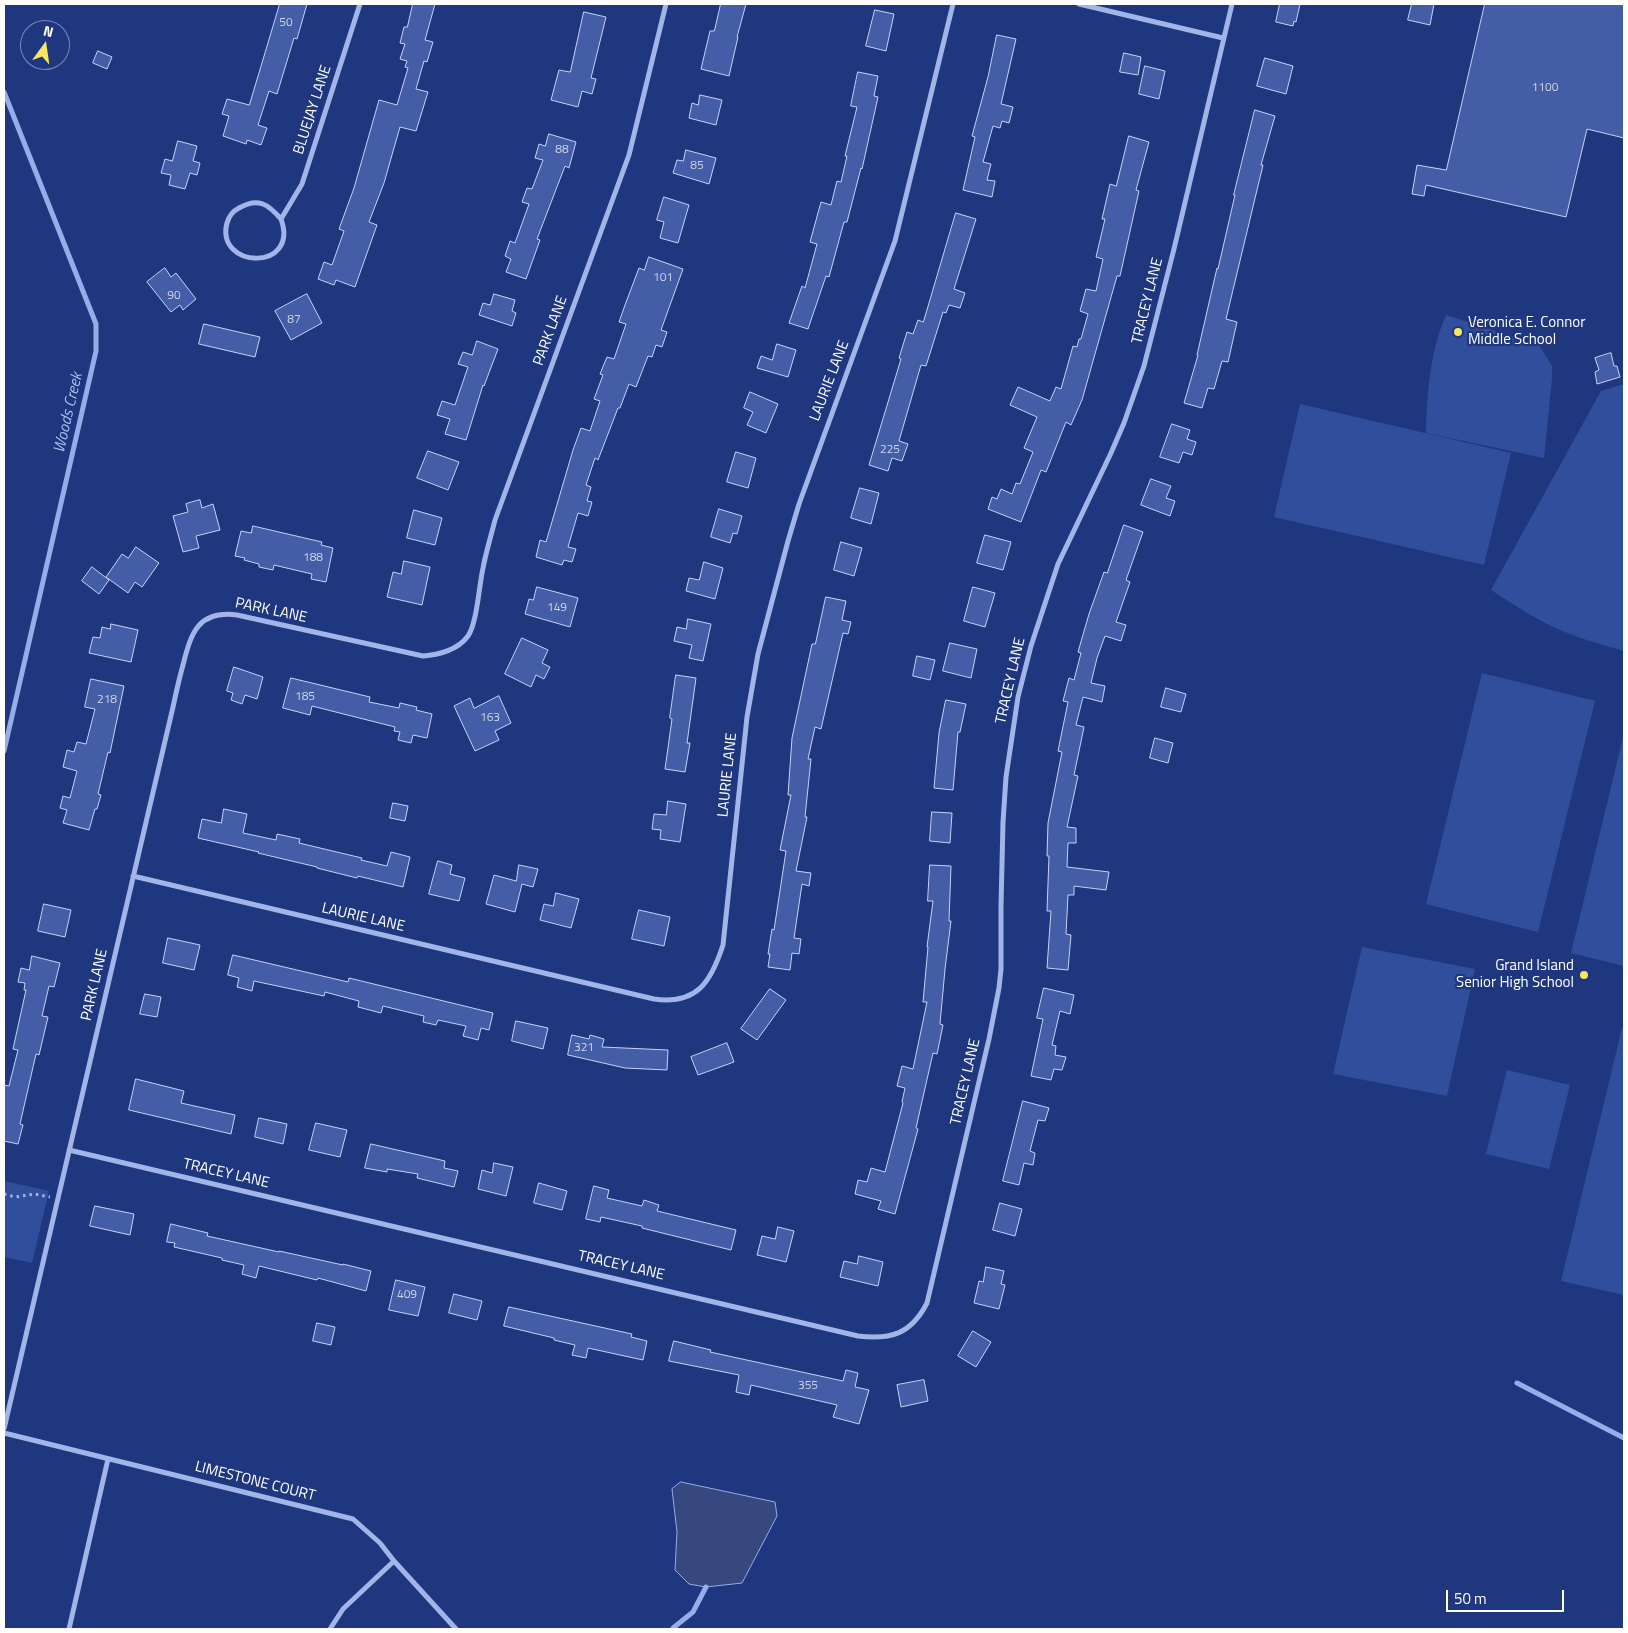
<!DOCTYPE html>
<style>
body{margin:0}
#map{position:relative;width:1628px;height:1633px;overflow:hidden;background:#1f377e;font-family:"Titillium Web",sans-serif}
canvas{display:block}
.frame{position:absolute;inset:0;border:5px solid #fff;pointer-events:none}
.north{position:absolute;left:20px;top:20px;width:50px;height:50px;box-sizing:border-box;background:#1f377e;border:1px solid #7987b2;border-radius:50%;rotate:14deg;font-size:14px;font-weight:700;line-height:20px;text-align:center;color:#fff}
.north::after{content:'';display:block;margin:auto;width:18px;height:22px;background:#f6e762;clip-path:polygon(50% 0,100% 100%,50% 72%,0 100%)}
.scale{position:absolute;left:1446px;top:1590px;width:118px;height:22px;box-sizing:border-box;border:2px solid #fff;border-top:0;padding-left:6px;font-size:15px;line-height:18px;white-space:nowrap;color:#fff;-webkit-text-stroke:4px #1f377e;paint-order:stroke}
</style>
<div id="map">
<canvas width="1628" height="1633"></canvas>
<div class="frame"></div>
<div class="north">N</div>
<div class="scale">50 m</div>
</div>
<script>
const c = document.querySelector('canvas').getContext('2d');
c.lineJoin = 'round';
function fillPath(path, color) {
  c.fillStyle = color;
  c.fill(path, 'evenodd');
}
function stroke(path, color, width, dash) {
  c.strokeStyle = color;
  c.lineWidth = width;
  c.lineCap = dash ? 'butt' : 'round';
  c.setLineDash(dash || []);
  c.stroke(path);
}
function write(font, color, halo, rows, align = 'center') {
  c.font = font + ' "Titillium Web",sans-serif';
  c.lineWidth = 4.5;
  c.setLineDash([]);
  c.textBaseline = 'middle';
  c.strokeStyle = halo;
  c.fillStyle = color;
  for (const [text, x, y, turn = 0] of rows) {
    c.save();
    c.translate(x, y);
    c.rotate((+turn || 0) * Math.PI / 180);
    c.textAlign = isNaN(turn) ? turn : align;
    if (halo) c.strokeText(text, 0, 0);
    c.fillText(text, 0, 0);
    c.restore();
  }
}
const green = new Path2D(`
 M1446 315 1539 345 1552 366V379L1544 458 1426 433C1427 392 1430 352 1446 315Z
 M1624 384V651C1604 645 1584 640 1565 632 1539 622 1515 605 1491 590L1601 391Z
 M1300 404 1511 453 1484 565 1274 517Z
 M1482 673 1595 701 1538 932 1426 904Z
 M1624 733V966L1571 953Z
 M1362 947 1475 969 1447 1096 1333 1074Z
 M1622 1028 1624 1029V1295L1561 1281Z
 M1507 1070 1570 1085 1549 1169 1486 1154Z
 M4 1181 49 1191 32 1263 4 1257Z`);
const water = new Path2D(`
 M681 1482 775 1502 777 1516 742 1583 706 1587 689 1584 675 1570 677 1532 672 1489Z`);
const stream = new Path2D(`
 M4 92 96 324V351L4 751
 M1517 1383 1624 1438
 M673 1628 693 1612 706 1587`);
const building = new Path2D(`
 M280 4H307L297 39 294 38 277 94 269 91 258 125 267 128 261 145 247 140 246 144 223 136 229 116 222 114 227 99 249 105Z
 M413 4H435L425 40 433 42 427 62 424 61 416 89 428 92 416 131 400 127 384 183 369 222 377 225 355 287 336 280 334 285 318 279 324 262 332 265 344 231 339 229 354 188 379 100 397 105 408 68 405 67 407 61 400 59 405 44 400 43 404 27H407Z
 M721 4H746L737 37H738L729 76 701 69 710 31H714Z
 M1280 4H1300L1296 22 1294 21 1293 26 1276 22Z
 M1412 4H1434L1430 25 1408 20Z
 M1485 4H1624V138L1587 129 1566 217 1426 185 1424 196 1412 194 1417 165 1446 170Z
 M875 10 894 14 886 51 866 46Z
 M584 12 606 17 591 78 596 79 592 94 582 91 578 107 551 100 559 70 570 72Z
 M997 35 1016 39 1001 104 1013 107 1009 123 1002 121 1000 128 993 126 983 162 991 164 987 180 995 181 992 197 963 190 975 137 972 136 988 77Z
 M98 51 112 57 107 69 93 63Z
 M1124 53 1141 57 1138 75 1120 72Z
 M1265 58 1293 66 1286 94 1257 86Z
 M1145 66 1165 71 1159 99 1139 94Z
 M858 72 878 76 874 96 878 97 862 169 861 168 847 222H844L829 277 826 276 808 329 789 323 802 286 805 288 817 244 810 242 821 202 831 205 837 181 841 182 847 156H845L857 107 851 106Z
 M700 95 722 100 716 125 689 118 692 103 698 105Z
 M1255 110 1275 116 1261 165H1263L1226 319 1237 322 1228 362 1222 361 1214 389 1208 388 1202 408 1184 403 1198 355H1197L1217 268 1218 269 1235 195H1234Z
 M549 134 576 142 569 168 565 166 537 239 540 240 526 279 506 272 511 259 505 256 510 241 515 243 529 204 522 202 527 188 532 189 543 160 535 158 539 144 545 146Z
 M1129 136 1149 142 1136 190 1139 191 1120 276H1117L1082 400 1071 425 1066 422 1046 472 1041 470 1021 522 988 509 992 497 997 499 1001 489 1012 494 1016 483 1020 484 1033 452 1024 448 1037 417 1010 405 1018 387 1050 401 1056 387 1061 389 1073 346 1077 347 1079 339H1081L1088 314 1080 311 1086 289 1096 291 1103 259 1096 257 1105 219H1102L1110 184 1116 186Z
 M178 141 197 146 193 161 200 163 197 175 190 173 185 189 169 185 171 175 161 173 165 159 172 161Z
 M686 150 716 158 709 184 673 173 677 160 683 161Z
 M664 197 689 205 678 243 660 238 664 222 657 220Z
 M956 213 976 219 954 289 965 293 960 308 949 305 946 313 943 312 926 366 921 365 899 441 908 444 902 461 892 458 888 471 869 465 901 359 899 358 907 332 913 334 918 320 923 322Z
 M649 257 683 269 661 330 667 332 662 347 656 345 652 357 648 356 636 387 629 384 620 408H618L598 460 595 458 586 485 591 487 587 501 592 502 588 516 578 513 568 547 576 549 572 562 564 560 562 565 536 557 540 540 546 542 573 450 581 428 590 431 600 401 594 399 603 375 600 374 607 357 614 359 626 324 619 322 625 305 639 268 644 270Z
 M165 268 171 277 176 273 196 299 183 310 180 305 171 312 147 282Z
 M307 294 322 323 291 340 275 311Z
 M494 294 515 300 512 311 516 313 512 326 479 315 483 303 490 305Z
 M204 324 260 337 255 357 199 344Z
 M477 341 498 349 484 386 483 385 466 440 445 434 450 419 437 415 442 401 455 405 468 367 458 364 463 352 472 355Z
 M777 344 796 350 788 377 757 368 761 356 772 360Z
 M1611 353 1614 366H1617L1620 377 1597 384 1595 372 1599 370 1595 358Z
 M750 392 778 404 766 433 747 425 753 412 744 408Z
 M1172 424 1190 430 1187 439 1196 442 1192 455 1183 452 1179 463 1160 457Z
 M428 451 459 462 448 490 417 478Z
 M736 452 756 458 748 488 727 482Z
 M1151 479 1171 486 1166 498 1175 501 1170 516 1141 505Z
 M860 488 879 493 871 524 851 518Z
 M200 500 202 508 213 504 220 530 196 536 199 548 183 552 173 516 188 512 186 504Z
 M719 509 742 516 737 534 733 533 730 543 711 537Z
 M414 510 442 518 435 545 407 538Z
 M1124 525 1143 532 1126 580 1130 582 1116 622 1126 625 1121 641 1105 636 1097 658 1091 683 1105 686 1102 702 1083 697 1076 725 1084 727 1074 775 1078 776 1067 827 1076 828V843H1068L1067 867 1109 872 1106 890 1074 886V895H1068L1066 934 1071 935 1068 970 1047 968 1051 911H1047L1049 856H1047L1048 823 1062 752 1058 751 1068 702 1063 701 1069 678 1074 680 1081 653 1078 652 1089 614 1104 572 1107 573Z
 M253 526 322 542 321 545 333 548 326 582 311 579 312 574 274 565 273 570 259 567V564L244 560 245 558 235 556 241 531 251 533Z
 M985 535 1011 542 1003 570 977 563Z
 M841 542 862 548 854 576 834 570Z
 M136 547 159 563 142 587 135 582 128 593 106 577 122 554 128 558Z
 M404 561 430 567 422 605 387 597 393 572 401 574Z
 M704 562 723 568 715 599 686 591 689 578 699 580Z
 M92 567 109 580 99 594 82 581Z
 M537 587 578 598 570 627 525 614 529 599 533 600Z
 M973 587 995 593 985 627 964 621Z
 M826 597 846 601 842 620 851 622 848 634 843 633 821 729 815 727 808 759H811L805 817H807L796 871 811 873 809 886 802 884 794 938 801 939 799 954 792 953 790 970 768 967 770 954H768L772 929 774 930 786 851 780 850 791 795H788L792 738 812 644H815Z
 M688 619 711 624 703 661 689 658 692 645 674 641 677 627 686 629Z
 M111 624 138 630 131 662 89 653 93 637 100 638 102 627 110 629Z
 M522 638 548 650 542 663 550 667 544 679 536 675 531 687 505 674Z
 M950 643 977 649 971 678 943 671Z
 M917 656 935 660 930 680 913 676Z
 M234 667 263 677 257 699 245 695 242 704 231 700 233 693 227 691Z
 M676 675 696 678 687 743H690L685 772 665 769 672 719 670 718Z
 M291 678 370 697 369 702 399 708 400 703 417 707 416 710 432 714 427 738 413 735 411 743 398 740 400 732 394 731 395 727 312 706 310 715 283 708Z
 M91 679 124 686 110 753 108 752 98 794 101 795 97 809H95L89 830 63 823 67 810 60 808 63 796 70 798 77 771 63 767 67 750 74 752 77 742 86 744 95 709 85 707Z
 M1166 688 1186 694 1181 712 1161 707Z
 M499 696 511 723 495 731 499 740 475 751 454 706 470 698 474 708Z
 M946 700 966 704 960 732H958L953 790 934 788 939 733Z
 M1155 738 1173 743 1168 763 1150 758Z
 M668 801 686 804 680 842 660 839 661 830 652 829 654 814 666 815Z
 M393 803 408 806 405 821 390 818Z
 M224 809 247 814 243 833 276 840 277 834 300 839 299 843 362 858 361 860 387 866 391 852 410 857 403 887 358 876 357 878 317 868V867L258 853 259 852 198 838 202 819 221 823Z
 M932 812 952 813 950 843 930 841Z
 M438 861 452 865 450 874 465 878 459 901 429 894Z
 M519 865 538 869 533 887 522 884 515 912 486 904 494 875 516 881Z
 M930 865 951 866 949 921H951L945 969 940 1024 943 1025 937 1054 933 1053 916 1128 918 1129 895 1214 878 1209 881 1201 855 1194 858 1180 867 1182 871 1168 885 1172 903 1103 902 1102 905 1088 897 1086 902 1066 913 1069 927 1002H923L928 947H927L933 901H928Z
 M556 893 579 899 571 928 540 920 544 904 553 906Z
 M44 904 71 910 65 937 38 931Z
 M639 910 670 917 664 946 632 939Z
 M168 938 200 945 194 970 163 963Z
 M233 955 348 982 349 978 493 1013 489 1030 481 1028 478 1040 463 1036 466 1026 438 1020 436 1025 423 1022 424 1016 383 1006 381 1013 358 1007 359 1001 325 992 324 996 254 981 252 991 237 987 239 978 228 975Z
 M32 956 60 963 54 987 49 986 42 1016 48 1017 39 1055 36 1054 20 1124 23 1125 18 1144 4 1141V1085L9 1086 18 1050 13 1049 26 990H24L25 983 18 982 21 968 29 970Z
 M1044 988 1074 995 1070 1014 1060 1011 1052 1045 1056 1046 1055 1055 1066 1057 1062 1070 1054 1069 1051 1080 1031 1076 1043 1019 1037 1018Z
 M770 989 786 1000 757 1040 741 1029Z
 M145 994 161 997 157 1017 140 1014Z
 M516 1021 548 1028 543 1049 512 1041Z
 M572 1035 589 1039 590 1035 604 1039 602 1047 668 1050 667 1070 625 1068 568 1055Z
 M727 1043 734 1062 698 1075 691 1057Z
 M136 1079 184 1091 181 1103 235 1115 231 1134 129 1110Z
 M1023 1101 1049 1108 1045 1121 1038 1120 1030 1151 1035 1153 1033 1165 1024 1163 1019 1185 1003 1181Z
 M259 1118 287 1124 283 1144 255 1137Z
 M316 1123 347 1130 340 1157 309 1150Z
 M371 1144 445 1161 444 1168 458 1171 454 1187 417 1178 418 1174 387 1169V1172L365 1168Z
 M494 1163 513 1167 506 1196 478 1189 482 1170 492 1173Z
 M539 1183 567 1191 562 1210 534 1203Z
 M594 1186 609 1190 607 1198 642 1206 644 1200 659 1205 657 1211 736 1230 731 1250 642 1228V1226L601 1217 600 1222 586 1219Z
 M1000 1203 1022 1209 1015 1236 993 1230Z
 M95 1206 134 1214 130 1235 90 1226Z
 M171 1224 208 1233 207 1236 279 1252V1251L343 1265V1264L371 1271 366 1291 318 1278 317 1280 259 1266 256 1278 242 1274 244 1265 222 1260V1258L174 1247 175 1243 167 1242Z
 M778 1227 794 1231 786 1262 757 1255 762 1236 775 1239Z
 M859 1256 883 1262 878 1286 840 1277 844 1261 857 1264Z
 M986 1267 1004 1271 1001 1284 1005 1285 999 1309 974 1303 979 1281 983 1282Z
 M396 1280 425 1287 418 1316 389 1310Z
 M454 1294 482 1301 477 1320 449 1313Z
 M509 1307 632 1334 631 1337 647 1341 643 1360 588 1348 586 1358 572 1355 575 1345 554 1340V1338L504 1326Z
 M317 1323 335 1327 331 1345 313 1341Z
 M973 1331 991 1342 976 1367 958 1356Z
 M674 1341 711 1350 710 1352 843 1381 846 1370 858 1373 855 1387 869 1390 859 1424 833 1417 837 1405 751 1385 749 1395 736 1392 739 1375 669 1361Z
 M924 1380 928 1401 901 1407 897 1385Z`);
const path = new Path2D(`
 M4 1194 15 1197 35 1194 50 1197`);
const minor = new Path2D(`
 M1079 4 1223 38
 M281 219C268 204 258 197 239 208 233 211 229 216 227 223 215 269 300 272 281 219L302 184 360 4
 M133 876 654 999C697 1005 711 982 723 945L747 717 758 654 788 541 799 504 895 241 953 4
 M69 1150 858 1336C891 1340 911 1334 927 1303L989 1039 999 988 1001 969V906L1003 822 1006 777 1018 697 1031 646 1058 564 1111 453 1124 423 1144 366 1174 249 1232 4
 M4 1429 173 707C176 693 179 679 183 665 191 633 198 610 237 615L423 656C438 655 458 650 468 636 477 623 479 586 483 568 486 552 491 536 495 520L629 155 666 4
 M4 1433 353 1519 380 1543 394 1561 456 1629
 M69 1629 108 1459
 M330 1629 343 1609 394 1561`);
const markers = [
 [1458,332,5,"#f6e762"],
 [1584,975,5,"#f6e762"]
];
const numberNames = [
 ["50",286,23],
 ["1100",1545,88],
 ["88",562,150],
 ["85",697,166],
 ["101",663,278],
 ["90",174,296],
 ["87",294,320],
 ["225",890,450],
 ["188",313,558],
 ["149",557,608],
 ["185",305,697],
 ["218",107,700],
 ["163",490,718],
 ["321",584,1048],
 ["409",407,1295],
 ["355",808,1386]
];
const streetNames = [
 ["BLUEJAY LANE",313,110,-72],
 ["TRACEY LANE",1148,301,-76],
 ["PARK LANE",551,331,-70],
 ["LAURIE LANE",830,381,-69],
 ["PARK LANE",271,611,12],
 ["TRACEY LANE",1011,681,-77],
 ["LAURIE LANE",728,775,-84],
 ["LAURIE LANE",363,918,13],
 ["PARK LANE",95,985,-77],
 ["TRACEY LANE",966,1082,-77],
 ["TRACEY LANE",226,1174,13],
 ["TRACEY LANE",621,1266,13],
 ["LIMESTONE COURT",255,1482,14]
];
const poiNames = [
 ["Veronica E. Connor",1468,323],
 ["Middle School",1468,340],
 ["Grand Island",1574,966,"right"],
 ["Senior High School",1574,983,"right"]
];
const waterNames = [
 ["Woods Creek",69,413,-77]
];
fillPath(green, '#314e9c');
fillPath(water, '#36487d');
stroke(water, '#96ade9', 1);
stroke(stream, '#96ade9', 5);
fillPath(building, '#435da6');
stroke(building, '#c6d3f6', 1);
stroke(path, '#a2b5e8', 3, [2.5, 4]);
stroke(minor, '#a2b5e8', 5);
for (const [x, y, r, color] of markers) {
  const dot = new Path2D();
  dot.arc(x, y, r, 0, 2 * Math.PI);
  c.fillStyle = color;
  c.fill(dot);
  stroke(dot, '#1f377e', 2);
}
write('12px', '#d0d6e9', null, numberNames);
write('15px', '#fff', '#1f377e', streetNames);
write('15px', '#fff', '#1f377e', poiNames, 'left');
write('italic 16px', '#adbfef', '#1f377e', waterNames);
</script>
